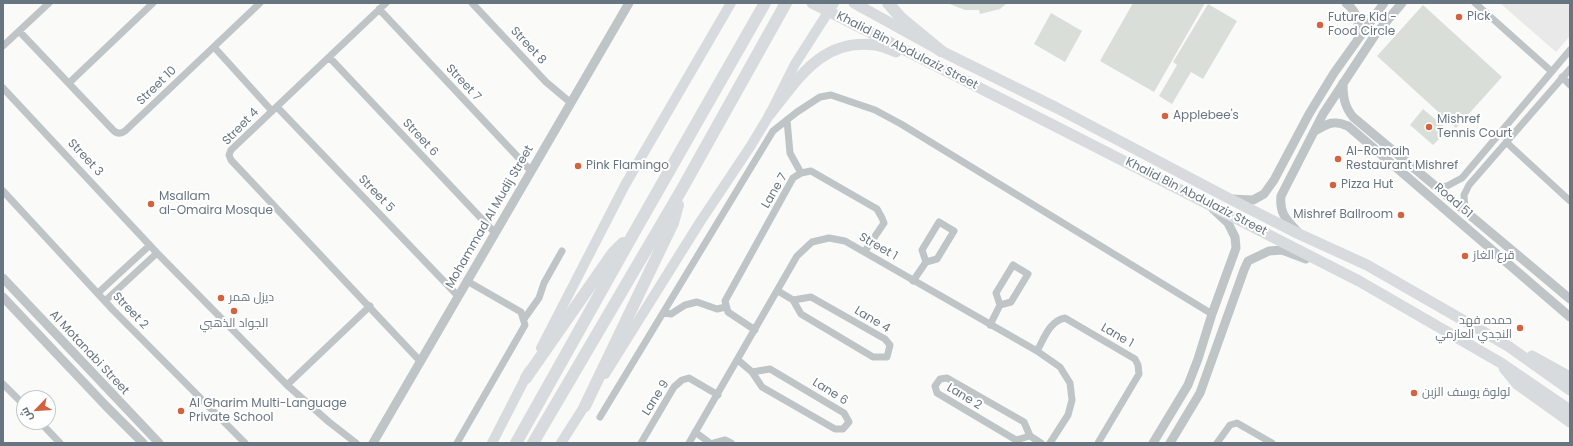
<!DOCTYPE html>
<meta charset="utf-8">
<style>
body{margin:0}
#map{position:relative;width:1573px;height:446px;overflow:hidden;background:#fafaf8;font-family:Poppins,Cairo,sans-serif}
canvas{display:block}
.frame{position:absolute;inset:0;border:4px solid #677580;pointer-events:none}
.north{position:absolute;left:16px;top:390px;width:40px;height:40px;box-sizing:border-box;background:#fff;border:1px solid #c2c8cc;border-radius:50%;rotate:245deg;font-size:11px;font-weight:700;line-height:16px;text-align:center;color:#677580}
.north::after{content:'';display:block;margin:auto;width:14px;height:18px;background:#d3623f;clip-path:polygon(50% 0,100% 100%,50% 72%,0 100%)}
</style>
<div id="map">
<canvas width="1573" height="446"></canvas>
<div class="frame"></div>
<div class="north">ش</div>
</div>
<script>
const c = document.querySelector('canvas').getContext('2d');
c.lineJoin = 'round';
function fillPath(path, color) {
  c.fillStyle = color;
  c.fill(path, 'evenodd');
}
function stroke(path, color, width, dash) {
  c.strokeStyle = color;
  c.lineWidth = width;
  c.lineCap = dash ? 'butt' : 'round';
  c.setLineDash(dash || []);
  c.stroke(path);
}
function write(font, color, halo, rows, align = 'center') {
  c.font = font + ' Poppins,Cairo,sans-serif';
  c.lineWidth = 4;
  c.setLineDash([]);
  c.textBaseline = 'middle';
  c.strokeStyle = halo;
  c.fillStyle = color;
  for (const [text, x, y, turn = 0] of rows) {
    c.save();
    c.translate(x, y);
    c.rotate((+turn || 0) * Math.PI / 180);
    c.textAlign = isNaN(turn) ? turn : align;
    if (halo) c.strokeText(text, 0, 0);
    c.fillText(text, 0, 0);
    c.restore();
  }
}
const built = new Path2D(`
 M1500 3H1570V36L1556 52Z`);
const green = new Path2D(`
 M947 3H1007L1000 9 980 14 979 10H965Z
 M1133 3H1205L1154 92 1100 61Z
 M1208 4 1237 21 1203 79 1191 72 1172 104 1159 96 1177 65 1173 62Z
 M1423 5 1502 77 1456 128 1377 56Z
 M1051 13 1082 31 1065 62 1034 44Z
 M1423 109 1448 130 1433 145 1410 125Z`);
const minor = new Path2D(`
 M386 3 231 150 229 155 231 160 420 361
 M472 3 546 82 571 103
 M1475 3 1551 71
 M379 9 531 171
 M19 31 113 130C117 134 121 134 125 131L260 3
 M3 46 49 3
 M214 47 272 111
 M329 57 495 233
 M1562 77 1570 85
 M69 83 153 3
 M3 88 157 253 287 385 329 422 356 443
 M277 107 458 296
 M787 120 790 153 801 173
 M1506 142 1570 201
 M1437 188 1447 186 1462 178 1570 50
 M3 191 113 310 245 443
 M1465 210 1464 195 1469 185 1570 69
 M913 281 926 262 937 259 954 231 939 222 922 250 926 262
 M778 291 793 300 801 314 873 357H887L890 345 885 339 811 297 793 300
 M98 293 150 245
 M105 301 157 253
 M663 313 671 314 685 305 697 302 717 309 726 307
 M524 319 539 298 544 283 562 251
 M990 325 1000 305 1011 302 1028 274 1013 265 996 293 1000 305
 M755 330 728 312 725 301 793 178 801 173 811 171 877 209 882 218 884 223 865 251
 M1037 351C1044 339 1049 321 1065 318L1135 359 1138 365 1139 374 1098 443
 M738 360 752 372 762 387 835 429H843L849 422 844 413 770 369 752 372
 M3 384 24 405
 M287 385 370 306
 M600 417 773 131 797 112 820 97 831 95 875 110 901 124 1212 314
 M40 422 60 443
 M695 432 710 443
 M1030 436 1016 440 937 393 935 386 940 379 947 378 1024 422 1030 436 1041 443
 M457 443 525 325 521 312 467 281
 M641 443 674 387 682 380 689 378 718 395
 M689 443 797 256 812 242 829 238 845 241 1037 351 1060 367 1070 383 1072 400 1068 415 1050 443
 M714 443 725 440 731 443
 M1217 443 1230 425 1237 423 1272 443`);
const tertiary = new Path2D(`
 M1346 3C1359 14 1359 21 1358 37
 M1343 83C1343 96 1344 106 1353 117L1570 299
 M1315 131C1328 123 1334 120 1348 126L1570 317
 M1231 199 1253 200 1264 194 1274 180 1309 114 1334 73 1384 3
 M1298 232C1287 220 1279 214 1281 196L1323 114 1375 35 1402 3
 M3 278 159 443
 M3 297 106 406 143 443
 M373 443 629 3
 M1153 443 1188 385 1198 359 1212 314 1236 248 1235 237 1228 223 1213 209
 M1170 443 1200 393 1244 270 1248 261 1269 251 1282 250 1306 259`);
const secondary = new Path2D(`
 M541 348 625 185 731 3
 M605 374 700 222 750 147 770 114 795 64 834 3
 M492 443 529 371
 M561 443 589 399`);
const primary = new Path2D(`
 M812 3 1051 124 1359 281 1501 363 1570 410
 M854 3 941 51 1057 108 1230 199 1299 234 1367 265 1508 346 1570 390
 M770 114C799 78 822 38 875 45 882 46 889 49 896 52
 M1532 356 1570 377
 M1504 368 1517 384 1570 422`);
const motorway = new Path2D(`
 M888 3 901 18 941 51
 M526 378 613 253 623 243
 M585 406 673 223 678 205
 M516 443 635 231 765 3
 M533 443 682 189 786 3`);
const markers = [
 [1459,17,4,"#d3623f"],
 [1320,25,4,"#d3623f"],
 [1165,116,4,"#d3623f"],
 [1429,127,4,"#d3623f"],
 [1338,159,4,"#d3623f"],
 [578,166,4,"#d3623f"],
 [1333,185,4,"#d3623f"],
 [151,204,4,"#d3623f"],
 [1401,215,4,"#d3623f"],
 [1465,256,4,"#d3623f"],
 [221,298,4,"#d3623f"],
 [234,311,4,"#d3623f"],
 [1520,328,4,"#d3623f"],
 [1414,393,4,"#d3623f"],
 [181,411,4,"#d3623f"]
];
const poiNames = [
 ["Pick",1467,17],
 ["Future Kid -",1328,18],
 ["Food Circle",1328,32],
 ["Applebee's",1173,116],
 ["Mishref",1437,120],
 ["Tennis Court",1437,134],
 ["Al-Romaih",1346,152],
 ["Restaurant Mishref",1346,166],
 ["Pink Flamingo",586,166],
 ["Pizza Hut",1341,185],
 ["Msallam",159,197],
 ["al-Omaira Mosque",159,211],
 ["Mishref Ballroom",1393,215,"right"],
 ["قرع الغاز",1473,256],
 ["ديزل همر",229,298],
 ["حمده فهد",1512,321,"right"],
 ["النجدي العازمي",1512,335,"right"],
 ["الجواد الذهبي",234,324,"center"],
 ["لولوة يوسف الزبن",1422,393],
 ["Al Gharim Multi-Language",189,404],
 ["Private School",189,418]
];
const streetNames = [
 ["Street 8",528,46,47],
 ["Khalid Bin Abdulaziz Street",907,51,27],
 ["Street 7",463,83,47],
 ["Street 10",157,86,-44],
 ["Street 4",241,127,-46],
 ["Street 6",420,138,47],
 ["Street 3",85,158,47],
 ["Lane 7",775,191,-59],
 ["Street 5",376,194,46],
 ["Khalid Bin Abdulaziz Street",1196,197,27],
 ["Road 51",1453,201,41],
 ["Mohammad Al Mudij Street",490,217,-60],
 ["Street 1",878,247,30],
 ["Street 2",130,311,46],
 ["Lane 4",872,320,31],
 ["Lane 1",1117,336,30],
 ["Al Motanabi Street",89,353,47],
 ["Lane 6",830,392,32],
 ["Lane 2",964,397,31],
 ["Lane 9",656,398,-58]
];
fillPath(built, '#e8e9e8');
fillPath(green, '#daded8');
stroke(minor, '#bfc4c7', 7);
stroke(tertiary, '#bfc4c7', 9);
stroke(secondary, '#d8dbde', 10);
stroke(primary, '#d8dbde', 11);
stroke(motorway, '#d8dbde', 12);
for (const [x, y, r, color] of markers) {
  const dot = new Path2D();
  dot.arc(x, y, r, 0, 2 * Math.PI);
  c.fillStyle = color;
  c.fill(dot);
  stroke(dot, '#fff', 1.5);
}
write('12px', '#677580', '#fff', poiNames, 'left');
write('12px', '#677580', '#fff', streetNames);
</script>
